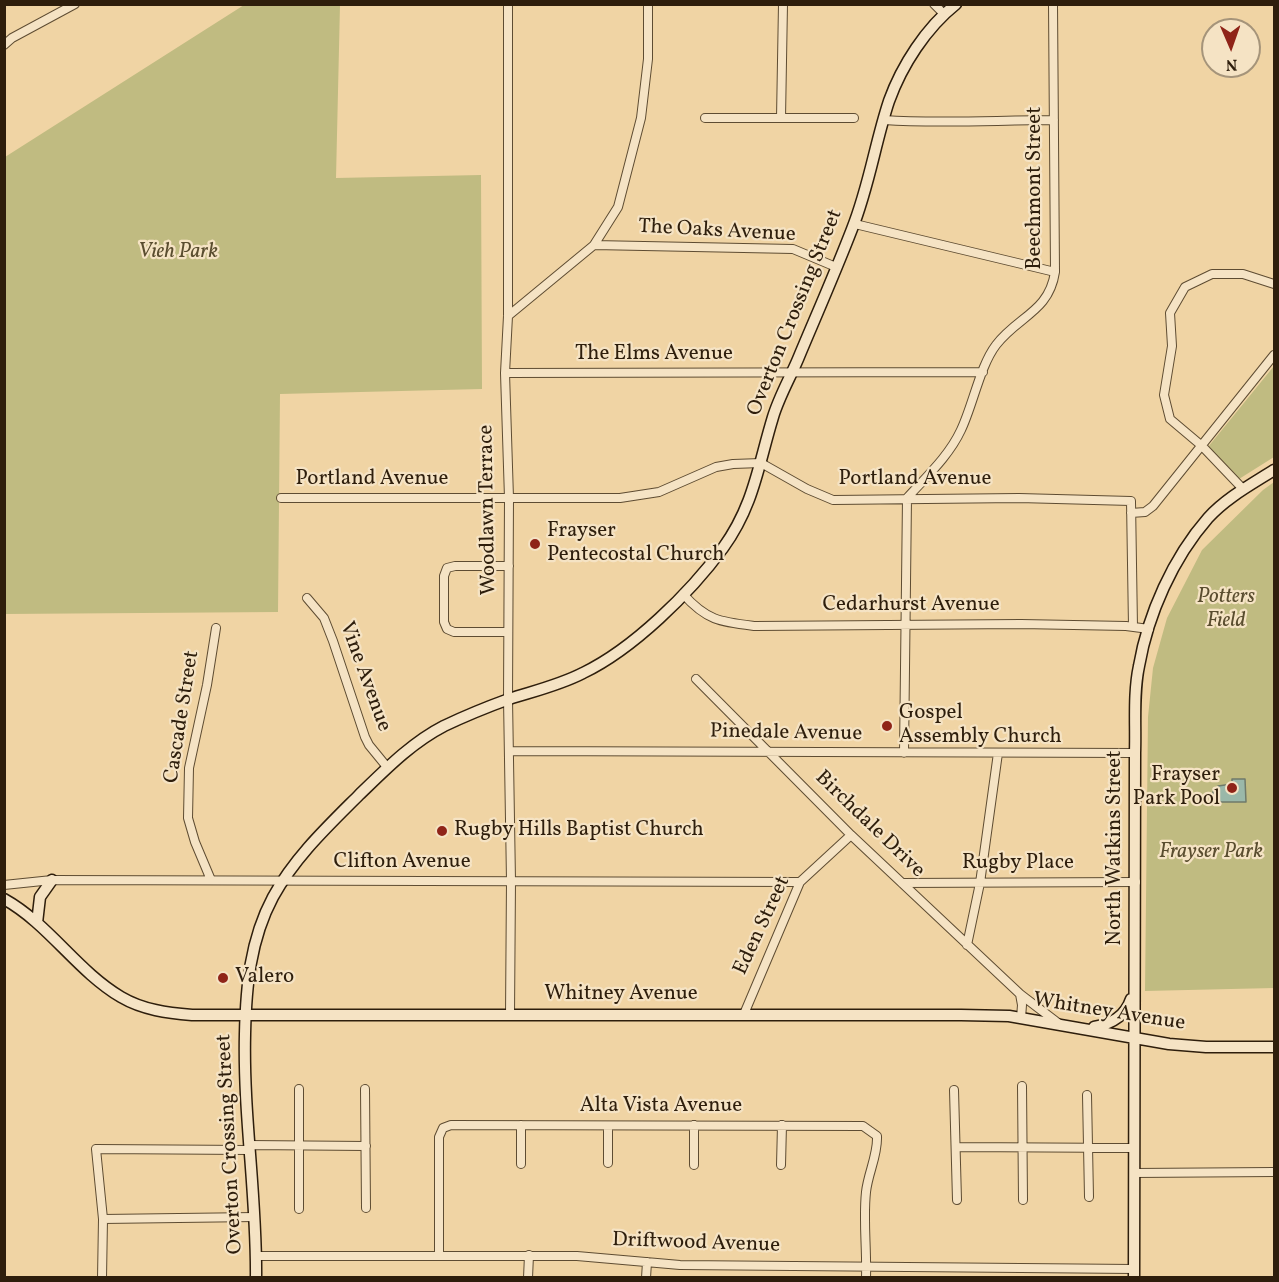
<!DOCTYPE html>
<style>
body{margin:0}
#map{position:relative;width:1279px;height:1282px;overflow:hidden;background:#f0d4a4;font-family:Vollkorn,serif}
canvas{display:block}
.frame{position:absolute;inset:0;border:6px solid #2e1e0c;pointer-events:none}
.north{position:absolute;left:1201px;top:18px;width:60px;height:60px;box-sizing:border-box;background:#f5e3c4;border:2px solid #a5947a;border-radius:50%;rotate:178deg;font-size:16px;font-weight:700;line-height:24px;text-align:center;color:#2e1e0c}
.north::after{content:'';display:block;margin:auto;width:21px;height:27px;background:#8f2418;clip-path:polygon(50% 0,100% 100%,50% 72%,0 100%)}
</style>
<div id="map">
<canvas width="1279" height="1282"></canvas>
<div class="frame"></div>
<div class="north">N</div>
</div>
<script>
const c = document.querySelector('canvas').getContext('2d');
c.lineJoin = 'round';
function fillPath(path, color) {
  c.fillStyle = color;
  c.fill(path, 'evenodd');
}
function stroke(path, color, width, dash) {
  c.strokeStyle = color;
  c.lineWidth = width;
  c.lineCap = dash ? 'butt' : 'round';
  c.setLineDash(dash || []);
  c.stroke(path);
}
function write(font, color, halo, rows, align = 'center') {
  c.font = font + ' Vollkorn,serif';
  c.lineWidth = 4.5;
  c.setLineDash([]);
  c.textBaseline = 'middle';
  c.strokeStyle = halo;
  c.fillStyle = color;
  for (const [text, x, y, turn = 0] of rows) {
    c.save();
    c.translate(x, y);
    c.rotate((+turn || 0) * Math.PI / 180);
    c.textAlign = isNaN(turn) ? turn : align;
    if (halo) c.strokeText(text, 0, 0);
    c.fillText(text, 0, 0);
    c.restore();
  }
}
const green = new Path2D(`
 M244 5H340L336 178 481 175 482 389 280 394 278 612 5 614V157Z
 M1274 366V457L1239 479 1208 447Z
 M1274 482V988L1145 991 1148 717 1153 668 1167 618 1202 550 1263 490Z`);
const water = new Path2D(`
 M1232 779H1245L1246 802H1213V791H1218V786L1232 784Z`);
const street = new Path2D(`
 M508 4V316L505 373 509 498 508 699 511 881 510 1015
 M934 4 944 14
 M4 45 12 38 75 4
 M705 118H854
 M781 118 783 4
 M884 120C941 124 997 120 1054 120
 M855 224 1055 272
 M594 245 793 249 836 267
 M508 316 594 245 618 207 641 118 648 59V4
 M505 373 983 372
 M1243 489 1202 446 1170 419 1164 395 1172 346 1170 313 1185 287 1212 274H1243L1274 284
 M281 498H620L659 492 716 467 733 464 761 463 807 489 833 500 1019 498 1131 501 1133 627
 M1131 513 1145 512 1153 506 1274 355
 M683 594C707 621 721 622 755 626L1021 624 1126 626 1149 629
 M307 598 324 618 333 641 365 737 369 745 387 767
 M508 632H454L447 629 444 622V576L447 568 455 566H509
 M696 679 851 835 1020 994
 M509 751 1135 753
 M904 753 907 498C926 477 949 456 961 430 973 405 980 366 996 345 1018 316 1049 312 1055 272L1053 4
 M211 880 195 842 188 818 189 768 207 685 216 628
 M902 883 1136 882
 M4 885 52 880 800 882
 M967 945 980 883 998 753
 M744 1014 800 882 851 835
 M1021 1018 1022 1005 1020 994 1058 1023
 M1022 1086 1023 1200
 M299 1089V1209
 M365 1089 366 1208
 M954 1090 957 1200
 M1087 1095 1089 1197
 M521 1125V1164
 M608 1126V1163
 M249 1145 366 1146
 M956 1147 1134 1148
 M694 1165V1125
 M781 1165 782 1125
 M1134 1173 1274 1172
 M103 1219 255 1217
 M256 1256H577L680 1265 1134 1269
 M439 1256V1137L443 1128 451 1125 863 1126 877 1136C878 1155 868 1173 866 1192 863 1220 867 1249 866 1278
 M102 1278 103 1219 96 1149 249 1150
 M528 1278 529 1255
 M646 1278 647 1262`);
const secondary = new Path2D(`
 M4 899C49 924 77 971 121 997 143 1010 168 1013 192 1015H961L1009 1016 1169 1044 1206 1047H1274
 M37 923 40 897 52 880
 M1094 1027C1111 1024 1125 1017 1131 999
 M256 1278C257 1196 243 1116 245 1034 246 987 250 940 273 897 295 857 327 827 359 795 385 770 411 743 444 726 465 716 487 707 509 699 534 691 560 685 583 673 633 649 690 593 723 548 754 505 758 466 773 417 779 397 790 378 798 359 816 316 835 273 852 229 869 187 875 143 889 101 902 65 926 28 956 4
 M1134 1278 1135 753C1136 725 1133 694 1139 666 1148 614 1173 558 1208 518 1226 498 1252 484 1274 470`);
const markers = [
 [535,544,6,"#8f2418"],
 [887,726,6,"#8f2418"],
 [1232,788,6,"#8f2418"],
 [442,831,6,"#8f2418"],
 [223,978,6,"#8f2418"]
];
const streetNames = [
 ["Beechmont Street",1036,188,-90],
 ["The Oaks Avenue",717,232,3],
 ["Overton Crossing Street",796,313,-68],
 ["The Elms Avenue",654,355],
 ["Portland Avenue",372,480],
 ["Portland Avenue",915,480],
 ["Woodlawn Terrace",489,510,-91],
 ["Cedarhurst Avenue",911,606],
 ["Vine Avenue",364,677,70],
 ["Cascade Street",183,717,-81],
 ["Pinedale Avenue",786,734,1],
 ["Birchdale Drive",869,825,44],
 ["North Watkins Street",1116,848,-90],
 ["Clifton Avenue",402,863],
 ["Rugby Place",1018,864],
 ["Eden Street",763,926,-65],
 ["Whitney Avenue",621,995],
 ["Whitney Avenue",1109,1013,9],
 ["Alta Vista Avenue",661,1107],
 ["Overton Crossing Street",231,1144,-93],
 ["Driftwood Avenue",696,1244,2]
];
const parkNames = [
 ["Vieh Park",178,253],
 ["Potters",1226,598],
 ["Field",1226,622],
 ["Frayser Park",1211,853]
];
const poiNames = [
 ["Frayser",547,532],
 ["Pentecostal Church",547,556],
 ["Gospel",899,714],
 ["Assembly Church",899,738],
 ["Frayser",1220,776,"right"],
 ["Park Pool",1220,800,"right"],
 ["Rugby Hills Baptist Church",454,831],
 ["Valero",235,978]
];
fillPath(green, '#c0bb81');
fillPath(water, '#9ab8a9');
stroke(water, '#6f7a6a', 1.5);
stroke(street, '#5e4c32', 10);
stroke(secondary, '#2e1e0c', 13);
stroke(street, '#f5e3c4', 8);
stroke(secondary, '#f5e3c4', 10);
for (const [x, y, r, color] of markers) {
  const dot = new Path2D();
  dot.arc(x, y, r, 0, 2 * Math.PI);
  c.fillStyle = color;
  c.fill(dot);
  stroke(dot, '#f5e3c4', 2);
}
write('21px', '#2e1e0c', '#f5e3c4', streetNames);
write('italic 21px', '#5a4d2f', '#f5e3c4', parkNames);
write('21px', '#2e1e0c', '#f5e3c4', poiNames, 'left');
</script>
